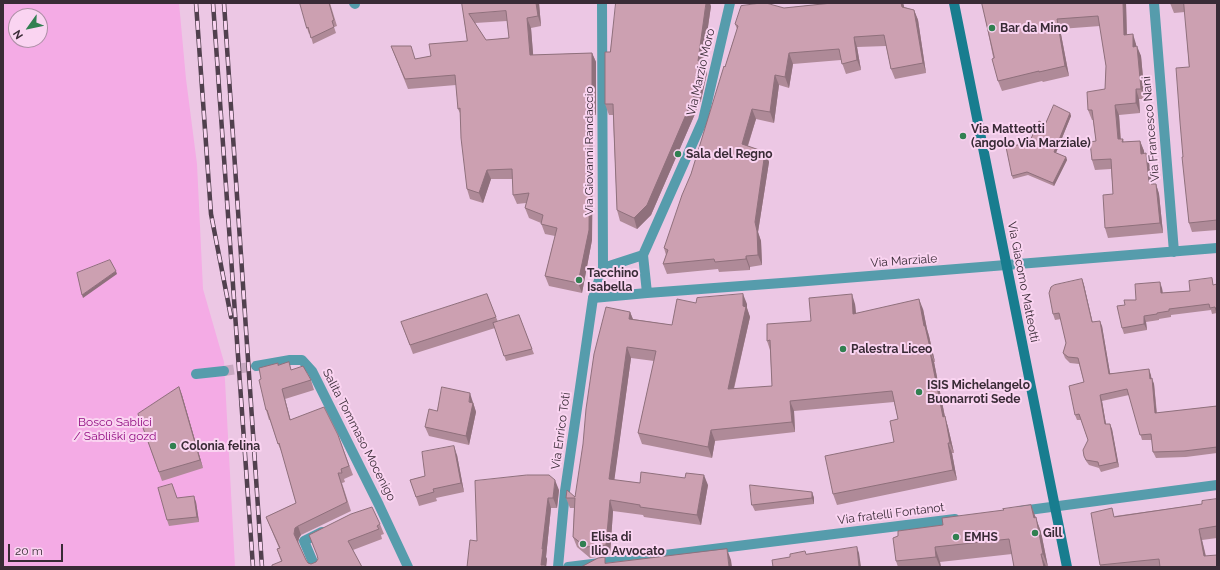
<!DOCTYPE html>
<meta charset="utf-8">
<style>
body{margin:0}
#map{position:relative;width:1220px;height:570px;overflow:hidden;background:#ecc7e4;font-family:Raleway,sans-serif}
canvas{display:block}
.frame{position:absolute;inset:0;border:4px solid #392b36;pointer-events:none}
.north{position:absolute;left:8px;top:8px;width:40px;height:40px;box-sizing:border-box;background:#fad4f1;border:1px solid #ad90a6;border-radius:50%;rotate:237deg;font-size:11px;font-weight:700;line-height:16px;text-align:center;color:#392b36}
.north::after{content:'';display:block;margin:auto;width:14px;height:18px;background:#318051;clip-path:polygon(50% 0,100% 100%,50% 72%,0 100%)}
.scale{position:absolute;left:8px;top:544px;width:55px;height:18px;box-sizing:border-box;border:2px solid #392b36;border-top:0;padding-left:5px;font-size:12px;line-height:14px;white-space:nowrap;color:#392b36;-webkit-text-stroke:3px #fad4f1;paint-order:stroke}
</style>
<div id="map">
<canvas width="1220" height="570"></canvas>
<div class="frame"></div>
<div class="north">N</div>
<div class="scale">20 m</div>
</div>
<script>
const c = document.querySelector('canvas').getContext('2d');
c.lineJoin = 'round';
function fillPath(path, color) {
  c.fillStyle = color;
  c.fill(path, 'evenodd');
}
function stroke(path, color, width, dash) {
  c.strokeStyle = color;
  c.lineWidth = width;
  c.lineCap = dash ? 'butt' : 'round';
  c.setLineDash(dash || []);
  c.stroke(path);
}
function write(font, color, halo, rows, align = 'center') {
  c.font = font + ' Raleway,sans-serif';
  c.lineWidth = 4;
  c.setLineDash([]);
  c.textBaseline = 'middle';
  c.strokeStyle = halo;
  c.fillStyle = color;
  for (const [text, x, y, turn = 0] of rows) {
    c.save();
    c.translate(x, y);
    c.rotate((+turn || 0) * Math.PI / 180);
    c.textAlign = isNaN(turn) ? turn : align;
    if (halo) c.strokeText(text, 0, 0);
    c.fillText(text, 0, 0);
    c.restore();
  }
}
const green = new Path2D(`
 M3 3H179L186 79 197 164 203 289 224 362 235 567H3ZM16 16H40V40H16Z`);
const minorTunnel = new Path2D(`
 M224 371 256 366`);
const minor = new Path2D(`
 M354 3 355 4
 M1154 3 1174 252
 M643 255 647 293
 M603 268 643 255 703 120 730 3
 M593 298 647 293 795 282 1217 248
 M256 366 290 360H302L312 371 379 505 408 567
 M196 374 224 371
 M1021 511 1217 485
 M315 567 304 541 322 532
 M568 567 955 519`);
const tertiary = new Path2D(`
 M558 567 565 491 593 298 603 268 602 3`);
const secondary = new Path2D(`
 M954 3 1067 567`);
const rail = new Path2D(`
 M196 3 211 214 231 317
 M213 3 253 567
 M224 3 262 567`);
const wall = new Path2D(`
 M300 3H330L337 26 334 27 336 33 313 44 310 33 309 34 307 28Z
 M462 3H539L541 26 531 28 533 55 592 53 596 62V115H593L592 240 582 293 549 286 545 276 555 236 545 234 541 223 529 218 525 208 526 203 517 204 513 195V179H491L483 203 470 199 467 189 460 113 458 109 456 85 408 89 391 46 416 59 431 56 467 41ZM507 21 509 38 486 40 475 23Z
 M832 3H903L904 7 914 10 918 20 926 73 895 79 891 69 886 46 857 47 861 70 846 74 841 60 793 64 789 88 779 85 774 123 756 119 748 146 765 152 769 162 758 232 761 241 762 265 750 267V270L719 272 718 269 667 274 663 264 666 255 664 248 691 174 737 29 735 24 784 8Z
 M982 3H1126L1127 35 1136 44V46L1141 56 1145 99H1139L1140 113 1119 115 1121 139H1123L1124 142 1140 141 1144 151V153L1149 163 1152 184H1156L1159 194 1163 233 1108 238 1105 228 1113 194 1111 169 1095 170 1092 160 1096 141 1093 120H1092L1088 110 1105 89 1106 66 1100 26 1060 29 1069 76 1043 82 1042 81 1002 91 998 81Z
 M1170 3H1217V230L1192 232 1189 223 1183 157 1189 67 1185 12 1174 13Z
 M711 6 703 62 707 73 701 100 651 215 637 229 620 221 617 210 613 115H609L605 104 610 52Z
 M1070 113 1071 116 1056 153 1066 157 1067 160 1054 186 1028 175 1013 179 1012 176 1029 143 1045 124Z
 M1212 278 1217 313 1212 314 1211 310 1171 315V317L1159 319V320L1146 322 1147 330 1124 334 1122 328 1125 305 1136 300 1162 288 1163 293 1190 291Z
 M1082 279 1084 285 1092 322 1102 326 1110 373 1151 375V378L1154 384 1157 413 1217 406V453L1186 457 1156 458 1153 452 1152 440H1142L1129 395 1102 401 1106 424 1112 429 1119 467 1101 472 1099 468 1089 465 1086 461 1084 456 1088 440 1081 420H1077L1075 415 1084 382 1079 364 1070 363 1065 358 1063 353 1066 343 1061 319 1055 320 1053 314Z
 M487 294 498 322 519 315 534 354 506 361 495 328 413 354 401 322Z
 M696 303 747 304V308L750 317 734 389 772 386 770 350 767 341 811 321 855 304 856 313 923 309 927 329 929 336 935 362H934L945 417 948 427 954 453H952L957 480 837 505 833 494 894 442 898 419 894 402 794 411 795 432 715 441 712 458 642 444 638 433 654 361 631 358 614 480 640 483 708 485 701 525 644 517 643 515 613 511 610 555 590 558 577 547 573 537 574 508H570L566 498 575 497 630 312 633 319 672 325Z
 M279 365 292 370 311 380 314 390 285 399 290 420 338 435 353 475 344 479 345 482 342 483 351 511 301 535 299 538 298 542 306 560 308 563 311 564 316 562 318 559V557L309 535 380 524 384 534 381 535 382 539 353 550 362 567H272L281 561 277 549 279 548 266 517 296 503 282 453 278 444 270 420H269L266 410 261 379Z
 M179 387 182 395 203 468 162 481 138 414Z
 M473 402 476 412 469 445 429 436 425 427 437 411Z
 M457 455 464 492 436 498 437 501 419 506 410 480 425 476Z
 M172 484 177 498 196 502 199 522 169 526 167 520Z
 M559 490 557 508H551L546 557 547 559 546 567H467L477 541Z
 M812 492 814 498V504L755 511 752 505Z
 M1217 499V538L1202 540 1206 556 1217 567H1100V565L1115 516 1202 504Z
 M1031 505 1041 532 1048 567H1014L1012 554 940 562 941 567H898L896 561 943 525Z`);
const shadedWall = new Path2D(`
 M536 3H539L541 26 538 16Z
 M706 3H710L711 6 702 67 703 62 707 73 701 100 651 215 637 229 634 218 698 61Z
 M901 3H903L904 6 905 17 902 7Z
 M1123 3H1126L1127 45 1124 35Z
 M914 10 918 20 926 73 923 63Z
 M527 18 531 28 534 65 530 55Z
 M1057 19 1060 29 1069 76 1065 66Z
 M1133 34 1136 44 1137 57 1133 47Z
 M854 37 857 47 861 70 857 60Z
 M1137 46 1141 56 1145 99 1141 89Z
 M592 53 596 62V115L592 105Z
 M789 53 793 64 789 88 785 77Z
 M775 75 779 85 774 123 770 112Z
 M1136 89 1139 99 1140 113 1136 103Z
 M590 105 593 115 592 240 582 293 578 283Z
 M1115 105 1119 115 1121 149 1118 139Z
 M752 109 756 119 745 154 742 144Z
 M1070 113 1071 116 1055 155 1054 152Z
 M1140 141 1144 151 1145 163 1141 154Z
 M765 152 769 162 758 232 761 241 762 265 758 255 755 222Z
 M1146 153 1149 163 1152 185 1154 192 1149 182Z
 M1066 157 1067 160 1054 186 1053 183Z
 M487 170 491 179 483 203 479 193Z
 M1156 184 1159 194 1163 233 1160 223Z
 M746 256 750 267V270L746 259Z
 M116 271 117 274 83 298 82 295Z
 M1082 279 1084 285 1094 328 1092 322Z
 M1160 282 1162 288 1163 299 1161 293Z
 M743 294 747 304V308L750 317 731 400 728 389 743 306Z
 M852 294 855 304 857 324 853 314Z
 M919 299 923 309 927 329 929 336 935 362 931 352 924 326Z
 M630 312 634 322 629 319Z
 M1144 316 1146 322 1147 330 1144 324Z
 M1100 321 1102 326 1111 379 1109 374Z
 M627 347 631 358 613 490 609 479Z
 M930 352 934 362 945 417 948 427 954 453 950 443 943 417Z
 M1149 369 1151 375 1152 384 1150 379Z
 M1152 378 1154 384 1157 419 1155 413Z
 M179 387 182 395 203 468 200 460Z
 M282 389 285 399 293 429 290 420Z
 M470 393 476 412 469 445 466 436Z
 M1100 395 1102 401 1107 430 1105 424Z
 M790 401 794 411 795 432 792 422Z
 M1110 424 1112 429 1119 467 1117 462Z
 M711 430 715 441 712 458 708 447Z
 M948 443 952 453 957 480 953 470Z
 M454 446 457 455 464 492 461 483Z
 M704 475 708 485 701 525 697 515Z
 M555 480 559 490 557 508 553 498Z
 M812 492 814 498V504L812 498Z
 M194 496 196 502 199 522 197 517Z
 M548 498 551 508 546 557 547 559 546 567H542L541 565 542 549Z
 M610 500 613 511 610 555 606 545Z
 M1031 505 1041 532 1048 567 1043 554Z
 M298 526 301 535 299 538 298 544 294 534 295 528Z
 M1199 529 1202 540 1208 567 1204 556Z
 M857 547 859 553 861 567H859Z
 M935 547 940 562 941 567H940L936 557Z
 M727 549 731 560 732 567H729Z
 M1041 554 1046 567H1044Z`);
const building = new Path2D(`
 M300 3H329L334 20 332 21 334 27 311 38 308 27 307 28Z
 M462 3H536L538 16 527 18 530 55 592 53V105H590L589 230 578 283 545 276 557 228 541 224 543 215 525 208 529 193 513 195 512 169 487 170 479 193 467 189 461 138 460 108 458 109 455 75 405 79 391 46H411L415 59 431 56 429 44 467 41ZM506 11 509 38 486 40 469 14Z
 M616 3H706L698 61 703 62 697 89 647 205 634 218 617 210 613 104H605V52H610Z
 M761 3H766L784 8 832 3H901L902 7 914 10 923 63 891 69 884 35 854 37 857 60 842 64 839 49 789 53 785 77 775 75 770 112 752 109 742 144 765 152 755 222 757 231 758 255 746 256V259L715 262 714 259 663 264 668 250 664 248 682 195 691 174 724 66 725 67 738 26 735 24 741 6Z
 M982 3H1123L1124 35 1133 34V47L1137 46 1141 89H1136V103L1115 105 1118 139H1123L1122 142 1140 141 1141 154 1146 153 1149 182H1151V184H1156L1160 223 1105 228 1103 195 1113 194 1111 159 1092 160 1090 142 1096 141 1092 110H1088L1087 92 1105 89 1106 66 1098 16 1057 19 1065 66 1039 72V71L998 81 992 59 994 58Z
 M1184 3H1217V220L1189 223 1182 157H1183L1180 122 1176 68 1189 67Z
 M1054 105 1070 113 1054 152 1066 157 1053 183 1027 172 1012 176 1006 147 1029 143 1039 121 1045 124Z
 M110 260 116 271 82 295 77 273Z
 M1212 278 1213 285 1217 284V313L1215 307 1210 308 1209 304 1169 309V311L1157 313V314L1144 316V324L1122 328 1117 306 1125 305 1124 300H1136L1135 284 1160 282 1161 293 1190 291 1189 281Z
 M1082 279 1092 322 1100 321 1109 374 1149 369 1150 379 1152 378 1155 413 1217 406V447L1184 451 1153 452 1151 434 1140 435 1127 389 1100 395 1105 424H1110L1117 462 1099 466 1098 462 1086 460 1084 456 1083 450 1088 440 1079 414 1075 415 1069 386 1084 382 1078 358 1068 357 1063 353 1066 343 1059 313 1053 314 1049 293 1051 287 1054 285Z
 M487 294 496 317 410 345 401 322Z
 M743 294V306L746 307 728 389 772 386 770 340 767 341V324L811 321 809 298 852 294 853 314 919 299 924 326H925L931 352H930L943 417 945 416 950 443H948L953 470 833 494 825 456 894 442 890 421 898 419 892 391 790 401 792 422 711 430 708 447 638 433 656 351 627 347 609 479 640 483 641 472 685 478 686 473 704 475 697 515 640 507V505L610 500 606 545 586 547 573 537 575 498H566L567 490 575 497 583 444 586 409 594 354 606 307 630 312 629 319 672 325 677 299 696 303 697 298Z
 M519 315 532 349 504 356 493 323Z
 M289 362 291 370 303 366 311 380 282 389 290 420 324 407 338 435 349 466 341 469 342 473H338L347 502 298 526 295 528 294 534 306 560 308 563 311 564 316 562 318 559 317 555 309 535 351 514 372 507 380 524 377 526 379 529 348 541 362 567H272V565L282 561 277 549 280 548 266 517 296 503 279 443 278 444 267 410H266L259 380 261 379 259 368 278 363V365Z
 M179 387 200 460 159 472 138 414Z
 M442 387 470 393 469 402 473 403 466 436 425 427 429 409 437 411Z
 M454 446 461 483 433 489 434 492 416 497 410 480 425 476 422 452Z
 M527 475H549L555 480 553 498H548L542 549H543L541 565H545V567H467L470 540 477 541 475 481Z
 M172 484 177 498 194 496 197 517 167 520 158 488Z
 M750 485 812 492V498L752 505Z
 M1217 499V526L1199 529 1204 556 1217 555V567H1160L1159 559 1100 565 1091 513 1112 508 1114 517 1202 504V501Z
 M1031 505 1034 518 1036 517 1043 554H1041L1044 567H1014L1009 539 935 547 936 557 896 561 893 538 898 536V531L943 525 942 518 1004 510 1003 509Z
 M857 547 859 567H773L772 560 790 557V554L805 551 806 554Z
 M727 549 729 567H581L598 558 605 557V563Z`);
const markers = [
 [992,28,4,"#318051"],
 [963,136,4,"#318051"],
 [678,154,4,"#318051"],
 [579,280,4,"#318051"],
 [843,349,4,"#318051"],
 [919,392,4,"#318051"],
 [173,446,4,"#318051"],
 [1035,533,4,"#318051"],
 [956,537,4,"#318051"],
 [583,544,4,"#318051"]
];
const poiNames = [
 ["Bar da Mino",1000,28],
 ["Via Matteotti",971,129],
 ["(angolo Via Marziale)",971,143],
 ["Sala del Regno",686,154],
 ["Tacchino",587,273],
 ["Isabella",587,287],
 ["Palestra Liceo",851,349],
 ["ISIS Michelangelo",927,385],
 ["Buonarroti Sede",927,399],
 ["Colonia felina",181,446],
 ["Gill",1043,533],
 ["Elisa di",591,537],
 ["Ilio Avvocato",591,551],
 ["EMHS",964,537]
];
const streetNames = [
 ["Via Marzio Moro",701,72,-77],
 ["Via Francesco Nani",1151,129,-95],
 ["Via Giovanni Randaccio",589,151,-90],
 ["Via Marziale",904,261,-4],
 ["Via Giacomo Matteotti",1023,282,79],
 ["Via Enrico Toti",561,431,-82],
 ["Salita Tommaso Mocenigo",359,435,63],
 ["Via fratelli Fontanot",891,514,-7]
];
const parkNames = [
 ["Bosco Sablici",115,422],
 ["/ Sabliški gozd",115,436]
];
fillPath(green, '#f4abe5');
stroke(minorTunnel, '#c8a8c1', 10, [10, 5]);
stroke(minor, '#569cac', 10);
stroke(tertiary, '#569cac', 10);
stroke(secondary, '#187d8f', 10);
stroke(rail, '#51404e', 4.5);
stroke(rail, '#fad4f1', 3, [9]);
fillPath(wall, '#af8a98');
fillPath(shadedWall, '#8f707c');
fillPath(building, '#cca0b1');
stroke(building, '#8f707c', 1);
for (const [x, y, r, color] of markers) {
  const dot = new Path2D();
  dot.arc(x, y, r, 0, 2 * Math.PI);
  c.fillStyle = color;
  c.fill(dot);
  stroke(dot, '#fad4f1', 1.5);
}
write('bold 12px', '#392b36', '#fad4f1', poiNames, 'left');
write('12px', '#392b36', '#fad4f1', streetNames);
write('12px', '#900c81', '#fad4f1', parkNames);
</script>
